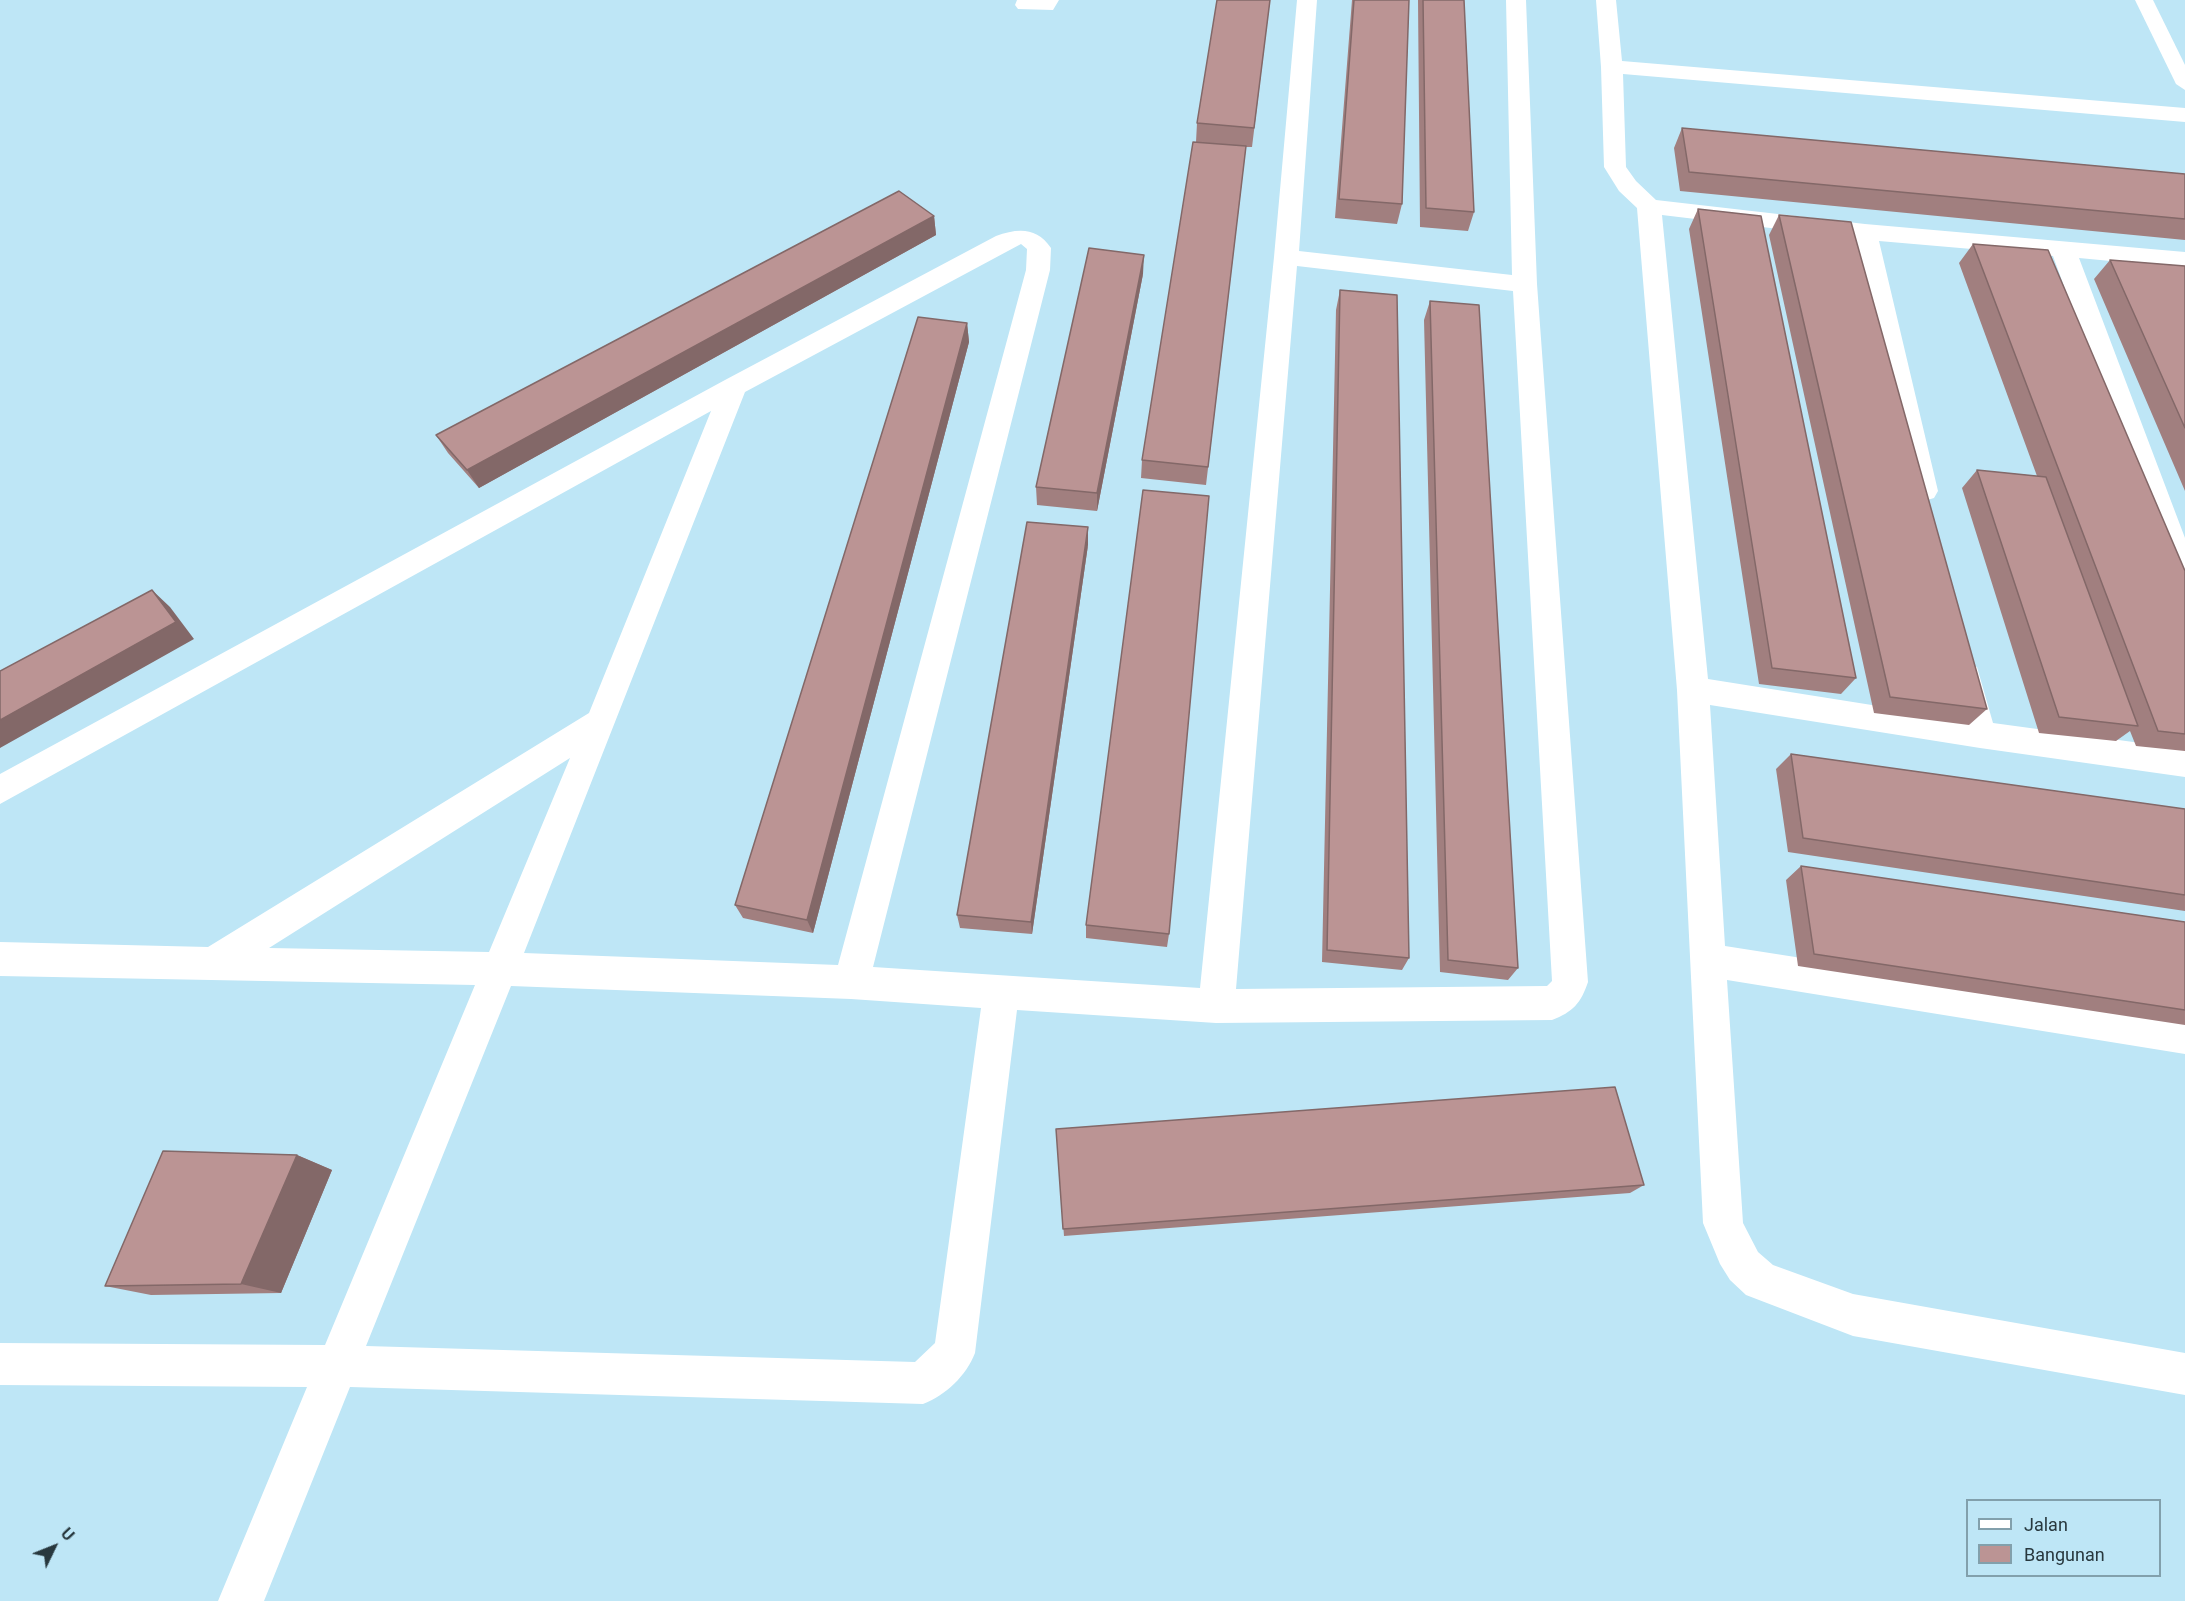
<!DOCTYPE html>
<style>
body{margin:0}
#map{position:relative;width:2185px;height:1601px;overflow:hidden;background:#bee6f6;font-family:Roboto,sans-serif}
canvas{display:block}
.legend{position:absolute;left:1966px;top:1499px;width:195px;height:78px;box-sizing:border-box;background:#bee6f6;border:2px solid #82a0ac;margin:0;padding:8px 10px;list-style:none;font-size:18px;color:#28383e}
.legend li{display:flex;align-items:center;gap:12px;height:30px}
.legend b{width:30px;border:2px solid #82a0ac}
.north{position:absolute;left:24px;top:1517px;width:60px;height:60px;-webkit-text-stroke:4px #bee6f6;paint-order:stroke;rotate:47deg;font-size:16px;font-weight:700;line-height:24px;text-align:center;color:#28383e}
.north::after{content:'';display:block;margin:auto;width:21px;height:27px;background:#28383e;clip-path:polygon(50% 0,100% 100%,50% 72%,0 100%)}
</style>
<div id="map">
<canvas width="2185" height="1601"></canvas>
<ul class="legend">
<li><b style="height:8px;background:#fff"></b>Jalan</li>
<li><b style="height:16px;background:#bb9494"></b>Bangunan</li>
</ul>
<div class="north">U</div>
</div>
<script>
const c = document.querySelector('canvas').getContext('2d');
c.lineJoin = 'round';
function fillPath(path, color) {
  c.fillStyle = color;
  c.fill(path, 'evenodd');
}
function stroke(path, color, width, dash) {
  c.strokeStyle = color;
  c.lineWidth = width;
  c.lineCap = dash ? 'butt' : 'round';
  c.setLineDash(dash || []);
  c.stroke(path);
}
const service = new Path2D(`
 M2135 0H2153L2185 65V90L2176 84Z`);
const minor = new Path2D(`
 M1017 0H1059L1053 10 1018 9 1015 5Z
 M1297 0H1317L1299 251 1512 275 1506 0H1526L1537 284 1588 982C1581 1003 1573 1012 1552 1020L1216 1023 1017 1010 975 1353C966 1376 946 1395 923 1404L350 1387 264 1601H218L307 1387 0 1385V1343L325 1345 475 985 0 976V942L208 947 589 713 711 411 0 804V774L725 380 996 236C1018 228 1037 227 1051 248L1050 270 873 967 1200 988 1274 257ZM1021 244 1027 249 1026 270 838 965 524 953 745 392ZM1297 266 1513 291 1552 981 1547 986 1236 989ZM570 758 489 952 269 948ZM511 986 851 999 981 1008 935 1343 915 1362 366 1346Z
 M1596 0H1616L1622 61 2185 108V122L1623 74 1626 167 1636 181 1656 200 1865 224 2185 252V268L2079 258 2185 538V588L2175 585 2170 577 2053 256 1879 241 1938 491 1934 498 1924 501 1914 498 1910 491 1854 238 1662 215 1708 679 1960 719 1950 676 1955 667 1966 663 1977 667 1993 723 2185 749V777L1980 748 1710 705 1725 946 2185 1018V1054L1727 980 1743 1223 1758 1252 1773 1265 1853 1294 2185 1353V1395L1853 1336 1746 1295 1730 1280 1720 1264 1703 1223 1677 690 1637 208 1619 191 1604 167 1601 67Z`);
const wall = new Path2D(`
 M1270 0 1252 147H1246L1206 485 1141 478 1142 460 1196 142 1197 123Z
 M1352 0H1409L1402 204 1397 224 1335 218Z
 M1418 0H1464L1474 212 1468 231 1420 227Z
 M1682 128 2185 174V240L1680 191 1674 148Z
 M1698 209 1856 678 1841 694 1759 684 1689 229Z
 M1779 215 1987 709 1969 725 1874 713 1769 235Z
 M934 216 936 235 479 488 448 453 436 435Z
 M1973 244 2185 571V751L2136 746 2130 731 2116 741 2039 733 1962 488 1977 470 2037 476 1959 263Z
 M2110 260 2185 266V491L2094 279Z
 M1143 274 1097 511 1037 505 1036 487Z
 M1340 290 1409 958 1402 970 1322 962 1336 310Z
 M1430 301 1518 968 1508 980 1440 972 1424 320Z
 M967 323 969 342 813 933 743 918 735 905Z
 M1088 545 1032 934 960 928 957 915Z
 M1791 754 2185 809V911L1788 852 1776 769Z
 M1801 866 2185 922V1025L1798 966 1786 880Z
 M1086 925 1169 934 1167 947 1086 938Z
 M1056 1129 1644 1185 1630 1193 1064 1236Z
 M297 1155 332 1170 281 1293 151 1295 105 1286Z`);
const shadedWall = new Path2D(`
 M934 216 936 235 479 488 467 470Z
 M1144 255 1143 274 1097 511V493Z
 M967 323 969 342 813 933 807 920Z
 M1088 527V545L1032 934 1031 922Z
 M152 590 170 607 194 639 0 748V720Z
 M297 1155 332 1170 281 1293 241 1284Z`);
const building = new Path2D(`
 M1217 0H1270L1254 128 1197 123Z
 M1354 0H1409L1402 204 1339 199Z
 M1423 0H1464L1474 212 1426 208Z
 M1682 128 2185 174V219L1689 172Z
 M1193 142 1246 146 1208 467 1142 460Z
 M899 191 934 216 467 470 436 435Z
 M1698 209 1761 216 1856 678 1772 668Z
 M1779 215 1851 222 1987 709 1890 697Z
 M1973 244 2048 250 2185 571V734L2158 731Z
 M1089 248 1144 255 1097 493 1036 487Z
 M2110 260 2185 266V428Z
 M1340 290 1397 295 1409 958 1327 950Z
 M1430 301 1479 305 1518 968 1448 960Z
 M918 317 967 323 807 920 735 905Z
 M1977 470 2046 477 2138 726 2059 717Z
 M1143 490 1209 496 1169 934 1086 925Z
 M1027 522 1088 527 1031 922 957 915Z
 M152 590 176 622 0 720V671Z
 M1791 754 2185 809V895L1803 838Z
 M1801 866 2185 922V1010L1814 954Z
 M1615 1087 1644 1185 1063 1229 1056 1129Z
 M163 1151 297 1155 241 1284 105 1286Z`);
fillPath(service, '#fff');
fillPath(minor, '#fff');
fillPath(wall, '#a17f7f');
fillPath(shadedWall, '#836868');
fillPath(building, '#bb9494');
stroke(building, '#836868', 1.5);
</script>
